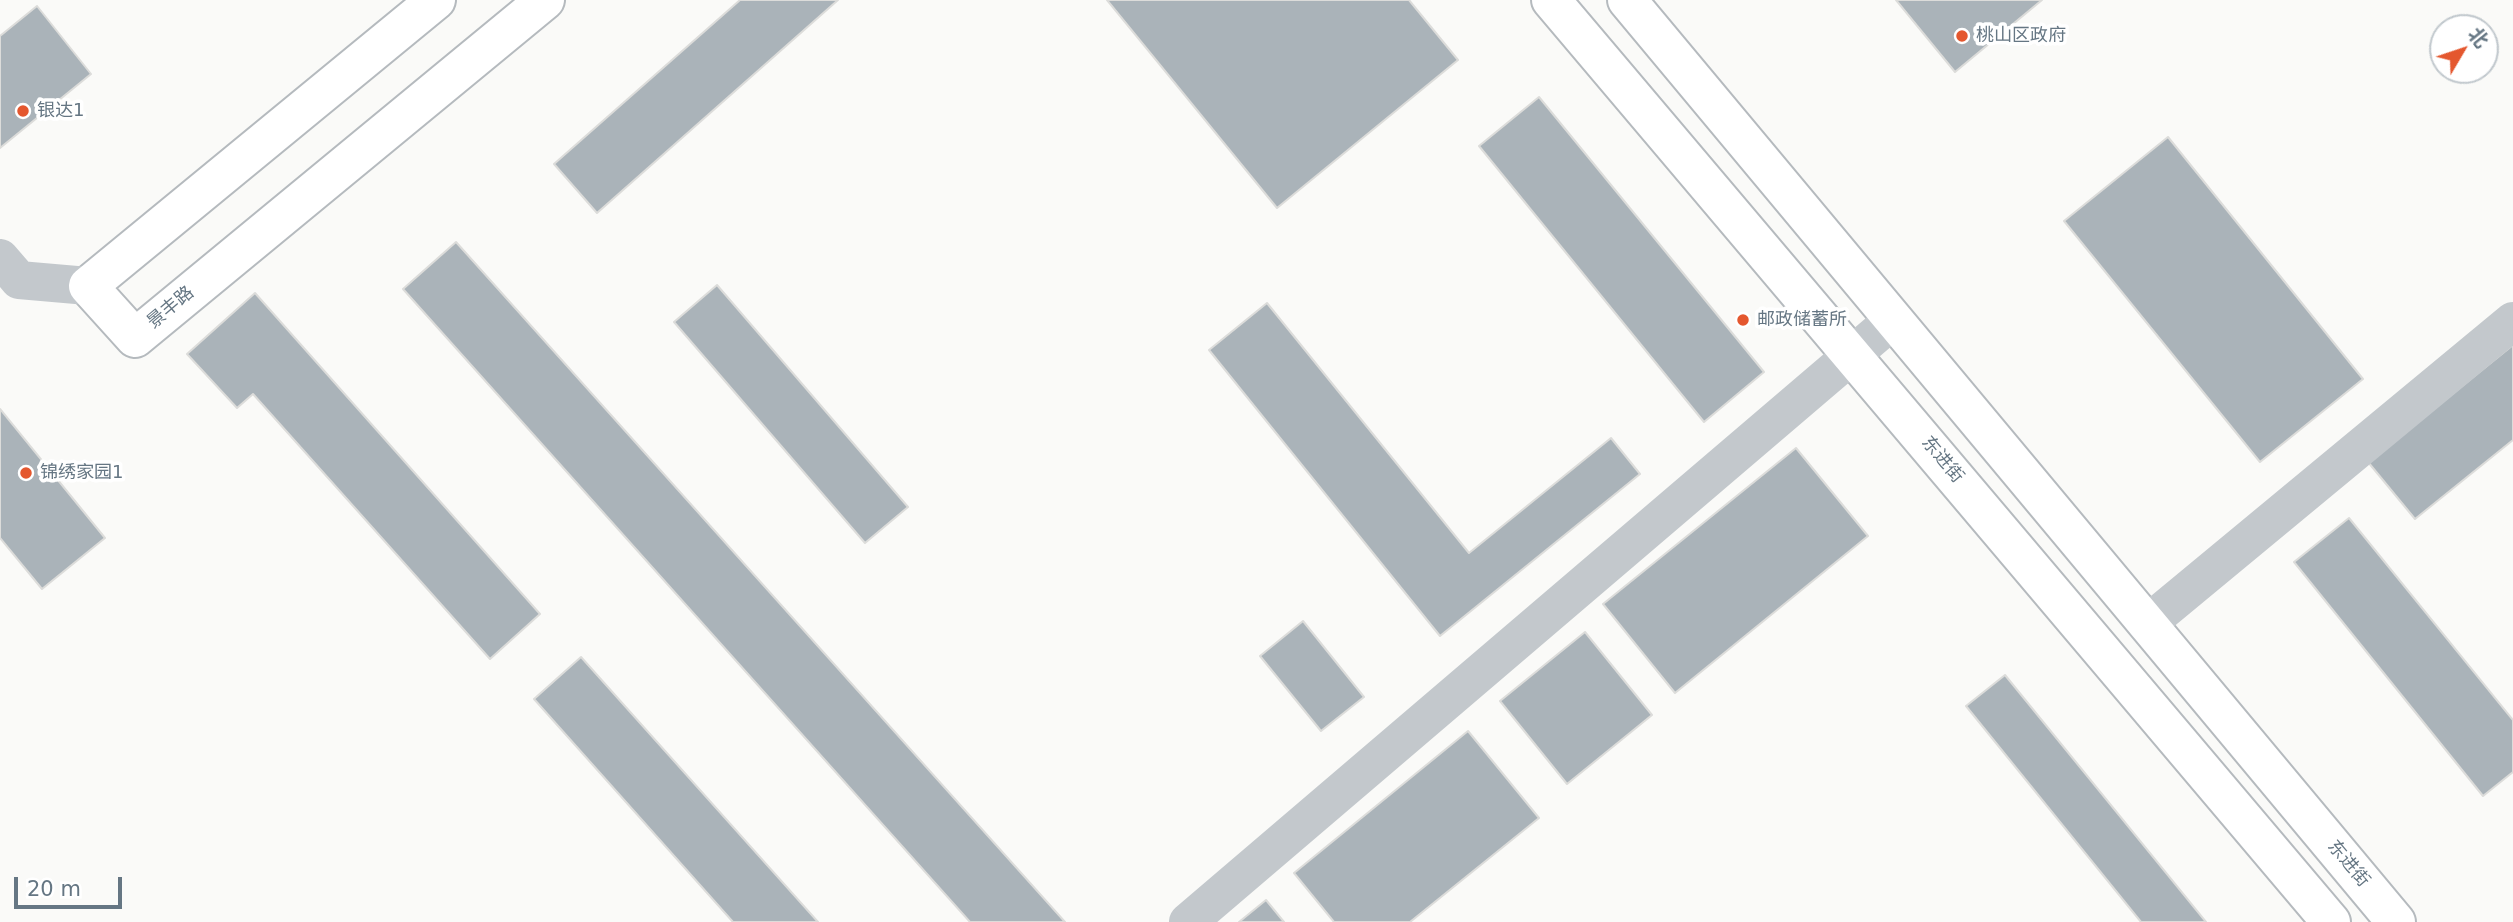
<!DOCTYPE html>
<meta charset="utf-8">
<style>
body{margin:0}
#map{position:relative;width:2513px;height:922px;overflow:hidden;background:#fafaf8;font-family:"DejaVu Sans","Noto Sans SC",sans-serif}
canvas{display:block}
.north{position:absolute;left:2429px;top:14px;width:70px;height:70px;box-sizing:border-box;background:#fff;border:2px solid #c1c8cd;border-radius:50%;rotate:51deg;font-size:19px;font-weight:700;line-height:28px;text-align:center;color:#657683}
.north::after{content:'';display:block;margin:auto;width:24px;height:32px;background:#e4572e;clip-path:polygon(50% 0,100% 100%,50% 72%,0 100%)}
.scale{position:absolute;left:14px;top:877px;width:108px;height:32px;box-sizing:border-box;border:4px solid #657683;border-top:0;padding-left:9px;font-size:21px;line-height:24px;white-space:nowrap;color:#657683;-webkit-text-stroke:5px #fff;paint-order:stroke}
</style>
<div id="map">
<canvas width="2513" height="922"></canvas>
<div class="north">北</div>
<div class="scale">20 m</div>
</div>
<script>
const c = document.querySelector('canvas').getContext('2d');
c.lineJoin = 'round';
function fillPath(path, color) {
  c.fillStyle = color;
  c.fill(path, 'evenodd');
}
function stroke(path, color, width, dash) {
  c.strokeStyle = color;
  c.lineWidth = width;
  c.lineCap = dash ? 'butt' : 'round';
  c.setLineDash(dash || []);
  c.stroke(path);
}
function write(font, color, halo, rows, align = 'center') {
  c.font = font + ' "DejaVu Sans","Noto Sans SC",sans-serif';
  c.lineWidth = 7;
  c.setLineDash([]);
  c.textBaseline = 'middle';
  c.strokeStyle = halo;
  c.fillStyle = color;
  for (const [text, x, y, turn = 0] of rows) {
    c.save();
    c.translate(x, y);
    c.rotate((+turn || 0) * Math.PI / 180);
    c.textAlign = isNaN(turn) ? turn : align;
    if (halo) c.strokeText(text, 0, 0);
    c.fillText(text, 0, 0);
    c.restore();
  }
}
const building = new Path2D(`
 M740 0H838L597 213 554 164Z
 M1107 0H1409L1458 60 1277 208Z
 M1896 0H2042L1955 72Z
 M37 6 91 74 0 148V36Z
 M1539 97 1764 372 1704 422 1479 146Z
 M2168 137 2363 379 2260 462 2064 221Z
 M456 242 1065 922H970L403 289Z
 M717 285 908 507 865 543 674 322Z
 M255 293 540 614 490 659 253 394 237 408 187 354Z
 M1267 303 1469 553 1611 438 1640 474 1440 636 1209 350Z
 M2513 345V440L2415 519 2368 462Z
 M0 409 105 538 42 589 0 538Z
 M1796 448 1868 536 1675 693 1603 604Z
 M2349 518 2513 720V772L2483 796 2294 562Z
 M1303 621 1364 697 1321 731 1260 656Z
 M1585 632 1652 715 1567 784 1500 701Z
 M581 657 818 922H733L534 699Z
 M2005 675 2206 922H2141L1966 706Z
 M1468 731 1539 818 1410 922H1334L1294 873Z
 M1266 900 1284 922H1239Z`);
const minor = new Path2D(`
 M0 258 19 280 88 286
 M2147 624 2513 321
 M1188 922 1893 320`);
const major = new Path2D(`
 M436 0 88 286 135 338 545 0
 M1551 0 2331 922
 M1627 0 2396 922`);
const markers = [
 [1962,36,7,"#e4572e"],
 [23,111,7,"#e4572e"],
 [1743,320,7,"#e4572e"],
 [26,473,7,"#e4572e"]
];
const poiNames = [
 ["桃山区政府",1976,36],
 ["银达1",37,111],
 ["邮政储蓄所",1757,320],
 ["锦绣家园1",40,473]
];
const streetNames = [
 ["景丰路",171,308,-40],
 ["东进街",1942,460,50],
 ["东进街",2348,864,50]
];
fillPath(building, '#aab3b9');
stroke(building, '#dcdcda', 2);
stroke(major, '#b5babe', 42);
stroke(minor, '#c3c8cc', 38);
stroke(major, '#fff', 38);
for (const [x, y, r, color] of markers) {
  const dot = new Path2D();
  dot.arc(x, y, r, 0, 2 * Math.PI);
  c.fillStyle = color;
  c.fill(dot);
  stroke(dot, '#fff', 2.5);
}
write('18px', '#657683', '#fff', poiNames, 'left');
write('18px', '#657683', '#fff', streetNames);
</script>
